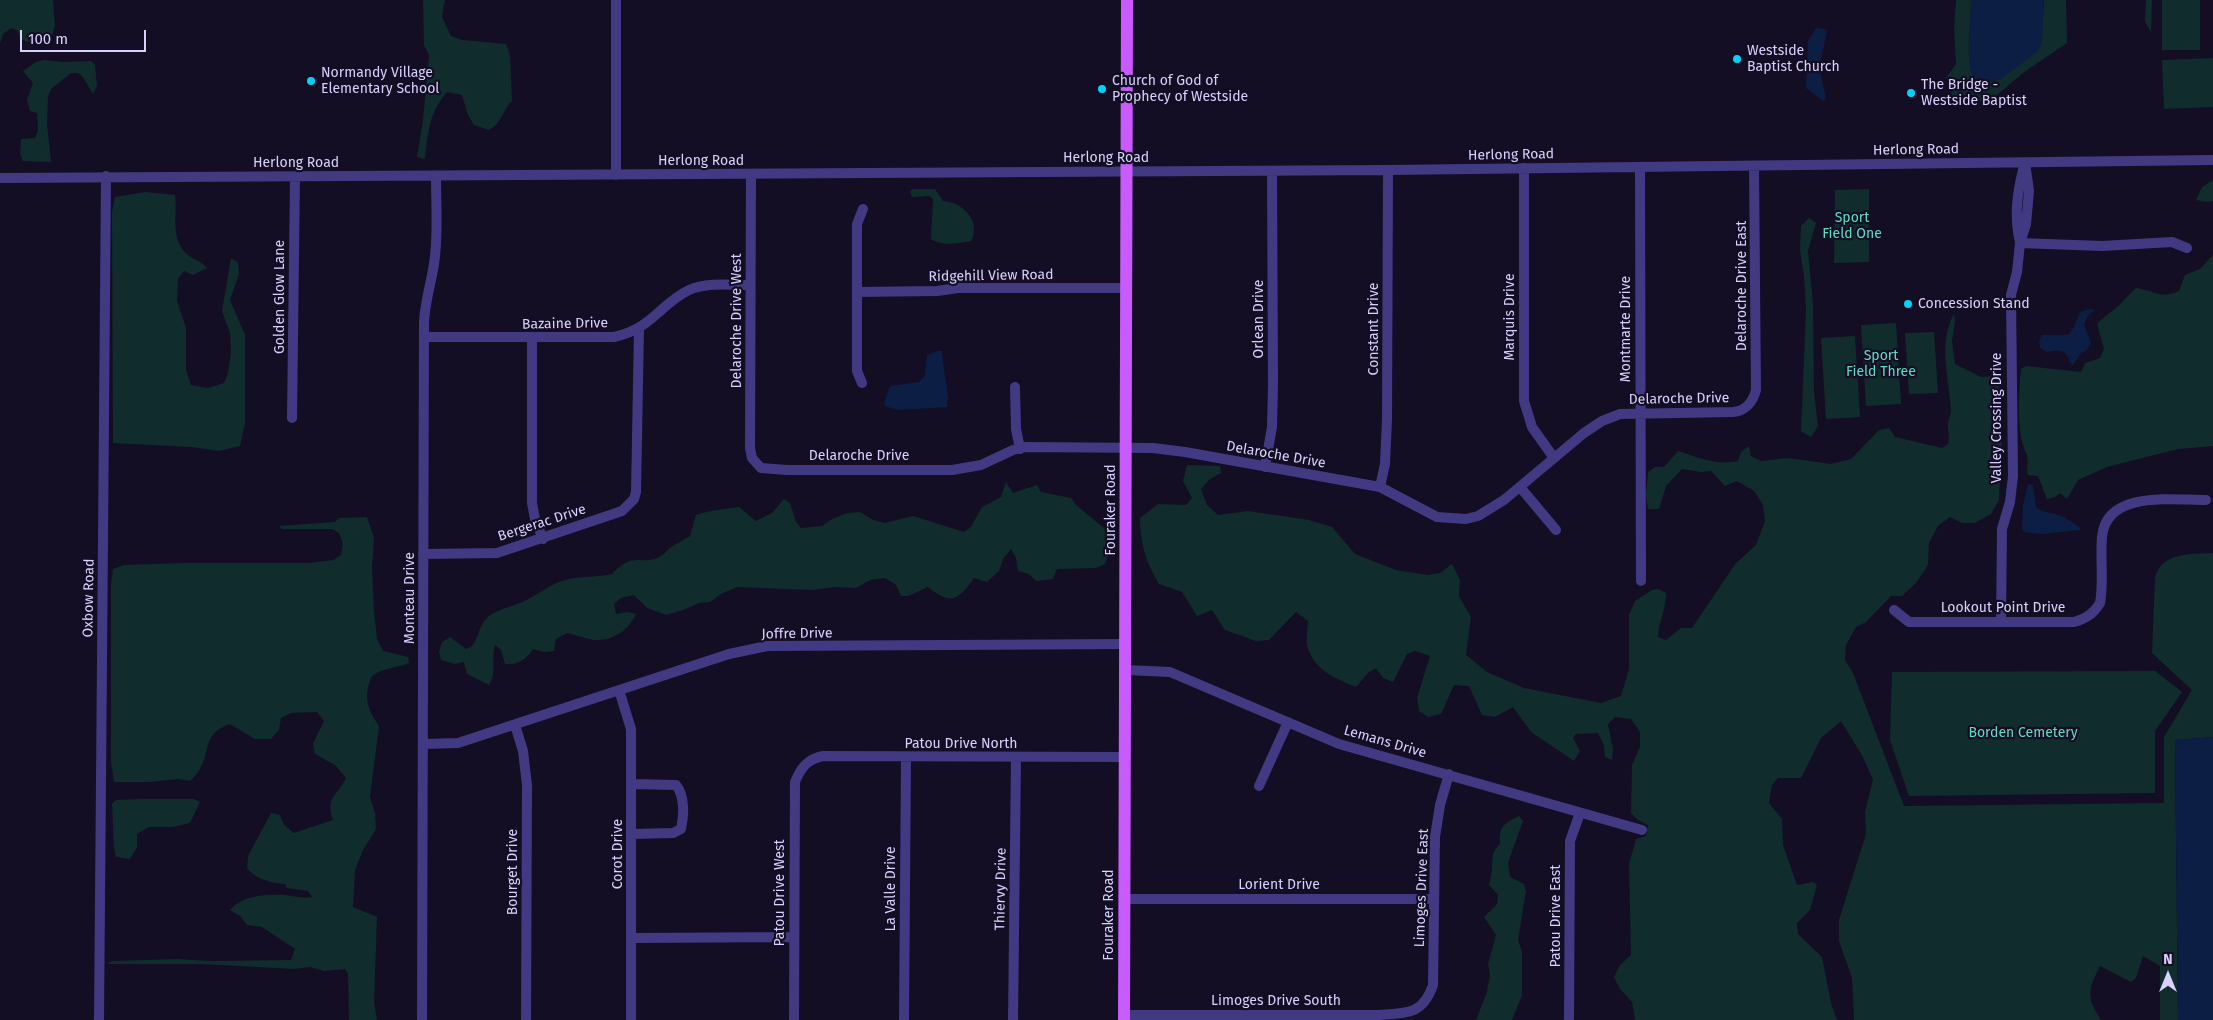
<!DOCTYPE html>
<style>
body{margin:0}
#map{position:relative;width:2213px;height:1020px;overflow:hidden;background:#130e23;font-family:"Fira Sans",sans-serif}
canvas{display:block}
.north{position:absolute;left:2143px;top:950px;width:50px;height:50px;-webkit-text-stroke:4px #130e23;paint-order:stroke;rotate:0deg;font-size:14px;font-weight:700;line-height:20px;text-align:center;color:#d9d1fe}
.north::after{content:'';display:block;margin:auto;width:18px;height:22px;background:#d9d1fe;clip-path:polygon(50% 0,100% 100%,50% 72%,0 100%)}
.scale{position:absolute;left:20px;top:30px;width:126px;height:22px;box-sizing:border-box;border:2px solid #d9d1fe;border-top:0;padding-left:6px;font-size:15px;line-height:18px;white-space:nowrap;color:#d9d1fe;-webkit-text-stroke:4px #130e23;paint-order:stroke}
</style>
<div id="map">
<canvas width="2213" height="1020"></canvas>
<div class="north">N</div>
<div class="scale">100 m</div>
</div>
<script>
const c = document.querySelector('canvas').getContext('2d');
c.lineJoin = 'round';
function fillPath(path, color) {
  c.fillStyle = color;
  c.fill(path, 'evenodd');
}
function stroke(path, color, width, dash) {
  c.strokeStyle = color;
  c.lineWidth = width;
  c.lineCap = dash ? 'butt' : 'round';
  c.setLineDash(dash || []);
  c.stroke(path);
}
function write(font, color, halo, rows, align = 'center') {
  c.font = font + ' "Fira Sans",sans-serif';
  c.lineWidth = 4.5;
  c.setLineDash([]);
  c.textBaseline = 'middle';
  c.strokeStyle = halo;
  c.fillStyle = color;
  for (const [text, x, y, turn = 0] of rows) {
    c.save();
    c.translate(x, y);
    c.rotate((+turn || 0) * Math.PI / 180);
    c.textAlign = isNaN(turn) ? turn : align;
    if (halo) c.strokeText(text, 0, 0);
    c.fillText(text, 0, 0);
    c.restore();
  }
}
const green = new Path2D(`
 M0 0H53L55 26 49 46 25 41 20 38 17 30 11 28 3 34 0 43Z
 M423 0H445L442 17 451 36 462 40 506 44 510 55 512 101C503 110 501 124 489 130L474 125 468 115 462 95 447 92C429 113 428 132 425 159L417 157 423 120 429 55 424 45Z
 M1956 0H1971C1971 22 1964 68 1978 84L2001 79 2043 17 2044 0H2066L2067 43 2023 73 1991 100 1952 104 1951 82 1946 78 1956 64 1954 28Z
 M2146 0H2152L2151 32 2145 21Z
 M2162 0H2200V50H2162Z
 M2213 58V107L2164 109 2162 60Z
 M44 60 63 62 91 61 95 65 97 86 93 94 83 77 78 73H71L51 89 48 97 47 124 51 162 23 161 20 154 21 139 35 138 38 131 37 113 30 111 27 100 33 83 23 71 36 62Z
 M2213 180V201L2208 202 2196 200 2202 187Z
 M913 189H935L943 201C962 202 982 221 971 241 959 243 942 247 931 239L933 199 929 196 912 197 910 191Z
 M1869 189V262L1834 263 1835 190Z
 M145 192 175 195C178 215 169 239 188 255 195 261 199 259 207 268L193 275 184 271 178 279 177 301 186 328V370L191 385 208 388 224 383 228 373 231 353 230 333 222 311 231 258 238 262 239 274 230 300 245 335V423L240 446 219 451 192 447 113 443 112 212 115 197Z
 M1809 218 1816 223 1808 251 1813 305 1814 392 1818 426 1811 437 1801 431 1806 309 1804 277 1800 250 1801 226Z
 M2213 255V446L2178 449 2107 467 2078 480 2067 499 2060 493 2055 497 2047 499 2038 476 2028 475C2026 469 2029 463 2027 456 2026 452 2024 449 2023 445 2017 426 2019 389 2021 369L2026 366 2081 372 2085 363 2100 358 2104 349 2097 324C2103 317 2109 314 2116 308 2123 302 2129 294 2136 288 2154 290 2160 300 2179 291L2185 275 2200 269Z
 M1954 314 1955 321 1952 341 1955 364 1981 377 1996 376 1999 382 2002 434 1999 500 1991 514 1975 523H1962L1950 517 1938 526 1929 543 1928 565 1916 583 1902 596H1891L1866 622 1856 627 1846 645 1845 660 1853 673 1904 806 2164 803V737L2192 690 2152 653 2155 578C2161 552 2191 554 2213 553V737L2175 740 2178 1020H2160V966L2143 956 2136 978 2131 982 2100 966C2088 990 2086 997 2101 1020H1854L1852 978 1839 941V920L1866 834 1865 812 1873 780 1863 757 1841 721 1821 738 1801 778H1778L1772 785 1769 803 1782 819 1783 845 1797 885 1813 882 1817 885 1810 910 1797 923 1798 934 1822 957 1831 1003 1837 1020H1635L1632 1002 1620 989 1614 977 1620 965 1631 955 1629 864 1636 839 1646 836 1648 825 1638 820 1631 813 1632 765 1640 747V732L1631 719 1615 717 1608 724 1613 749 1612 760 1605 757 1604 745 1598 733 1576 734 1573 738 1580 751 1574 761 1531 732 1513 707 1495 717 1482 715 1469 686 1454 685 1441 714 1428 717 1419 711 1417 698 1430 656 1415 651 1407 654 1393 682 1383 678 1376 668 1368 673 1356 687C1336 679 1312 669 1307 645 1306 637 1308 628 1308 621L1296 612 1269 640 1256 641 1225 630 1212 610 1197 616 1182 592 1159 584C1146 563 1140 543 1140 518L1158 504 1186 505 1192 498 1183 481 1187 465 1220 466 1221 473 1210 479 1201 489 1207 505 1218 515 1248 511 1309 520 1332 527 1355 554 1396 570 1427 575 1440 573 1452 564 1460 580 1459 596 1471 617 1466 655 1487 672 1524 688 1601 703 1621 696 1629 669V615L1635 601 1652 590 1659 589 1666 593C1666 609 1659 622 1658 637L1666 640 1681 628H1692L1736 563 1756 545 1765 521 1763 505 1754 491 1737 481 1725 486 1711 471 1701 472 1682 469 1666 486 1659 509H1648L1646 495 1648 472 1655 467H1664L1678 451C1698 457 1715 466 1738 461L1741 452 1749 446 1751 456 1761 461 1787 458 1831 464 1851 459 1879 430 1889 428 1895 437 1942 448 1948 444C1950 436 1948 432 1948 425 1948 419 1951 415 1951 410 1949 380 1938 341 1954 314Z
 M1896 323 1901 404 1866 406 1861 325Z
 M1934 332 1938 393 1909 394 1905 333Z
 M1855 336 1860 417 1826 419 1821 338Z
 M1006 482 1013 493 1037 485 1041 492 1071 498 1076 505 1110 533 1109 552 1105 564 1095 568 1057 569 1053 579 1036 581 1029 574 1018 571 1016 558 1011 549 1003 559 999 571 987 582 974 578C959 600 951 606 928 587L908 596H901L896 585 885 578 870 580 856 588 835 587 812 590 737 587 721 594 710 602 699 603 683 610 666 615 647 608 634 595 621 598 614 604 616 614 627 612 636 614C629 630 613 641 595 640 586 639 576 635 567 633L556 639 554 651 544 652 533 649C527 660 517 665 505 664L501 650 495 645C491 660 497 672 489 685L467 674 464 662 455 664 441 660 439 652 442 642 450 637 466 649C481 645 475 624 492 614 502 608 514 606 525 601 537 595 549 585 562 581 578 575 596 578 612 574 634 550 643 567 661 556 665 554 667 550 670 548 676 543 684 540 690 536L696 515C710 510 725 509 739 507L756 521 772 513 784 499 790 503 796 522 801 528 822 526 832 519 847 513 860 512 873 520 885 523 913 516 964 532 971 527 982 507 1001 497Z
 M367 517 374 538 372 569 374 612 377 639 383 651 408 657 409 663C396 668 383 668 372 676 363 696 367 708 379 726L370 797 375 813 376 829 363 850 355 870 353 907 377 917 374 1002 377 1020H349L348 974 345 969 324 971 310 967 294 969 202 964H107L112 961 177 959 211 961 291 960 295 949 262 927 247 925 240 916 230 910C243 895 266 894 285 895 294 896 302 899 312 897L308 891 287 888 285 884C272 883 255 879 247 868L248 856 271 813 280 815 284 825 294 833 333 820C325 796 337 797 346 778L335 765 315 754 313 744 324 721 317 712 291 713 281 718 279 730 271 739H255L230 724C196 736 216 758 190 781L178 779 149 782H114L111 762V584L113 569 124 565 183 563H308L333 560 341 555 343 544 339 533 332 529H282L279 526 335 522 339 518Z
 M2155 671 2182 692 2155 731V793L1909 796 1890 740 1892 672Z
 M141 799H194L200 802 190 823 173 827H149L137 834V847L130 859 116 857 114 846 112 804 116 800Z
 M1519 816 1523 821 1508 863 1510 877 1524 884 1526 891 1518 940 1522 952V995L1512 1020H1476L1487 992 1490 975 1488 964 1496 935 1484 917 1497 904 1498 895 1489 885C1490 880 1492 874 1492 868 1493 857 1491 852 1500 844 1499 826 1503 824 1519 816Z`);
const water = new Path2D(`
 M1971 0H2044L2042 43 2037 52 2001 79 1977 84C1963 67 1971 22 1971 0Z
 M1816 28 1825 29 1827 32 1819 67 1826 98 1823 101 1806 88 1808 41Z
 M2090 309 2095 310 2087 317 2084 325 2091 343 2087 350 2081 353 2073 365 2070 363C2067 349 2059 350 2047 352L2040 348 2039 340 2042 335H2068L2074 327 2080 312Z
 M937 351H942V353L948 398 947 407 897 410 885 406 884 403 890 386 919 382 925 375 927 355Z
 M2028 484 2033 485 2036 507C2042 513 2051 512 2059 515 2066 518 2074 523 2080 528V530L2042 534 2024 532 2022 529 2023 506Z
 M2213 737V1020H2178L2175 740Z`);
const minor = new Path2D(`
 M616 0V175
 M1640 167 1641 581
 M1524 168V401L1532 427 1554 458
 M751 175 750 448 752 458 761 468 787 470H952L981 465 1013 450 1025 447 1153 448 1185 452 1380 487 1437 517 1466 519 1478 516 1504 500 1584 433 1602 421 1620 414 1733 412C1745 411 1753 402 1756 390L1754 167
 M0 178 1388 170 2213 160
 M2020 242C2014 217 2017 194 2023 170
 M2020 243 2102 246 2172 242 2187 248
 M857 292 937 291 958 288H1126
 M424 337H614C652 329 660 304 689 290 707 282 731 285 750 285
 M532 338V503L535 519 543 539
 M862 383 857 371V224L863 209
 M1015 387 1016 429 1020 449
 M292 418 295 177
 M1265 467 1272 427 1273 384 1272 171
 M1380 487 1385 464 1387 419 1388 170
 M1520 487 1556 530
 M423 554 497 553 622 511 634 499 636 492 639 328
 M1894 610 1909 622H2074C2087 618 2093 614 2100 603 2104 581 2100 559 2102 537 2106 490 2173 500 2206 500
 M2001 622 2002 529 2010 502 2013 476 2011 295 2017 272 2020 243 2026 224 2029 191 2025 163
 M1126 670 1170 672 1339 744 1642 830
 M619 690 631 729V1020
 M515 725 523 751 527 785 526 1020
 M424 744 458 743 729 654 767 646 1126 644
 M1259 786 1288 722
 M631 834 673 833 681 829C684 816 685 796 676 785L631 784
 M1124 899H1434
 M632 938 794 937
 M1124 1015H1379C1406 1013 1423 1015 1433 985L1435 837 1440 805 1449 774
 M99 1020 106 176
 M422 1020 424 322C425 299 433 278 435 256 438 230 436 203 436 177
 M794 1020 795 782C801 767 808 759 823 756L1125 757
 M904 1020 906 757
 M1013 1020 1016 757
 M1569 1020 1570 841 1580 813`);
const major = new Path2D(`
 M1124 1020 1127 0`);
const markers = [
 [1737,59,5,"#03d2f8"],
 [311,81,5,"#03d2f8"],
 [1102,89,5,"#03d2f8"],
 [1911,93,5,"#03d2f8"],
 [1908,304,5,"#03d2f8"]
];
const poiNames = [
 ["Westside",1747,51],
 ["Baptist Church",1747,67],
 ["Normandy Village",321,73],
 ["Elementary School",321,89],
 ["Church of God of",1112,81],
 ["Prophecy of Westside",1112,97],
 ["The Bridge -",1921,85],
 ["Westside Baptist",1921,101],
 ["Concession Stand",1918,304]
];
const streetNames = [
 ["Herlong Road",1916,150,-1],
 ["Herlong Road",1511,155,-1],
 ["Herlong Road",1106,158],
 ["Herlong Road",701,161],
 ["Herlong Road",296,163],
 ["Ridgehill View Road",991,276,-1],
 ["Delaroche Drive East",1742,286,-90],
 ["Golden Glow Lane",280,297,-90],
 ["Marquis Drive",1510,317,-90],
 ["Orlean Drive",1259,319,-90],
 ["Delaroche Drive West",737,321,-90],
 ["Bazaine Drive",565,324,-1],
 ["Constant Drive",1374,329,-90],
 ["Montmarte Drive",1626,329,-90],
 ["Delaroche Drive",1679,399,-1],
 ["Valley Crossing Drive",1997,418,-90],
 ["Delaroche Drive",1276,455,10],
 ["Delaroche Drive",859,456],
 ["Fouraker Road",1111,510,-90],
 ["Bergerac Drive",542,523,-18],
 ["Oxbow Road",89,598,-89],
 ["Monteau Drive",410,598,-90],
 ["Lookout Point Drive",2003,608],
 ["Joffre Drive",797,634,-1],
 ["Lemans Drive",1385,742,16],
 ["Patou Drive North",961,744],
 ["Corot Drive",618,854,-90],
 ["Bourget Drive",513,872,-90],
 ["Lorient Drive",1279,885],
 ["Limoges Drive East",1422,888,-88],
 ["La Valle Drive",891,889,-90],
 ["Thiervy Drive",1001,889,-89],
 ["Patou Drive West",780,893,-90],
 ["Fouraker Road",1109,915,-90],
 ["Patou Drive East",1556,916,-90],
 ["Limoges Drive South",1276,1001]
];
const parkNames = [
 ["Sport",1852,218],
 ["Field One",1852,234],
 ["Sport",1881,356],
 ["Field Three",1881,372],
 ["Borden Cemetery",2023,733]
];
fillPath(green, '#112c2d');
fillPath(water, '#0c1e44');
stroke(minor, '#413a82', 10);
stroke(major, '#c95afd', 12);
for (const [x, y, r, color] of markers) {
  const dot = new Path2D();
  dot.arc(x, y, r, 0, 2 * Math.PI);
  c.fillStyle = color;
  c.fill(dot);
  stroke(dot, '#130e23', 2);
}
write('14px', '#d9d1fe', '#130e23', poiNames, 'left');
write('14px', '#d9d1fe', '#130e23', streetNames);
write('14px', '#5edec5', '#130e23', parkNames);
</script>
